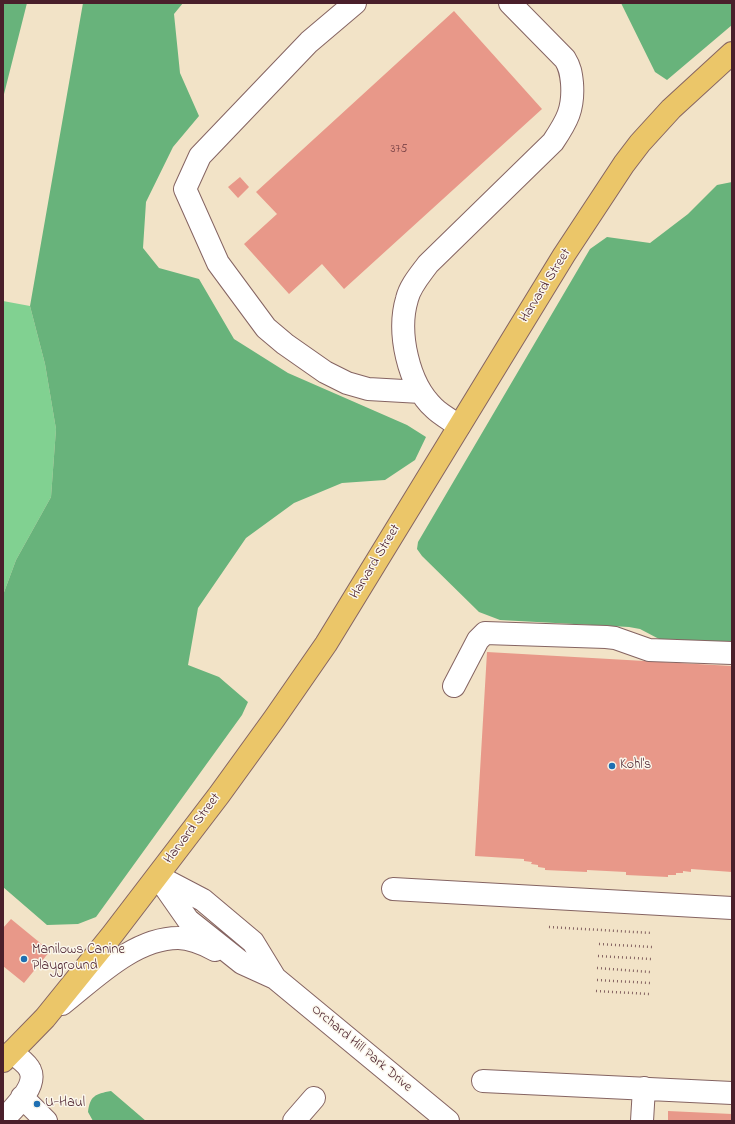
<!DOCTYPE html>
<style>
body{margin:0}
#map{position:relative;width:735px;height:1124px;overflow:hidden;background:#f2e3c7;font-family:"Indie Flower",sans-serif}
canvas{display:block}
.frame{position:absolute;inset:0;border:4px solid #4a1f2b;pointer-events:none}
</style>
<div id="map">
<canvas width="735" height="1124"></canvas>
<div class="frame"></div>
</div>
<script>
const c = document.querySelector('canvas').getContext('2d');
c.lineJoin = 'round';
function fillPath(path, color) {
  c.fillStyle = color;
  c.fill(path, 'evenodd');
}
function stroke(path, color, width, dash) {
  c.strokeStyle = color;
  c.lineWidth = width;
  c.lineCap = dash ? 'butt' : 'round';
  c.setLineDash(dash || []);
  c.stroke(path);
}
function write(font, color, halo, rows, align = 'center') {
  c.font = font + ' "Indie Flower",sans-serif';
  c.lineWidth = 3;
  c.setLineDash([]);
  c.textBaseline = 'middle';
  c.strokeStyle = halo;
  c.fillStyle = color;
  for (const [text, x, y, turn = 0] of rows) {
    c.save();
    c.translate(x, y);
    c.rotate((+turn || 0) * Math.PI / 180);
    c.textAlign = isNaN(turn) ? turn : align;
    if (halo) c.strokeText(text, 0, 0);
    c.fillText(text, 0, 0);
    c.restore();
  }
}
const green = new Path2D(`
 M3 301 30 306 45 364 56 429 51 497 16 560 3 595Z`);
const forest = new Path2D(`
 M3 3H27L3 98Z
 M83 3H183L174 14 180 73 199 116 173 147 146 202 143 248 159 268 199 279 234 339 288 373 407 425 426 437 415 460 385 480 342 483 294 503 246 538 198 608 188 665 219 677 248 702 242 715 96 917 78 924 47 925 3 887V595L16 560 51 497 56 429 45 364 30 306Z
 M621 3H732V25L667 80 655 72Z
 M732 182V645L661 640 640 629 629 627 500 620 479 612 422 556 417 549 418 542 590 249 607 237 650 243 688 214 717 185Z
 M111 1091 146 1121H93L88 1112C90 1096 95 1094 111 1091Z`);
const building = new Path2D(`
 M454 11 542 109 344 289 322 264 289 294 244 244 277 214 256 192Z
 M240 177 249 187 238 198 228 187Z
 M487 652 732 666V872L691 869V872L683 871V873H676V875H668V877L626 875V872L587 870V872L545 870V868L538 867V865L531 864 532 862 524 861V859L475 856Z
 M11 919 50 951 24 983 3 966V928Z
 M668 1111 732 1114V1121H668Z`);
const path = new Path2D(`
 M549 927 652 933
 M599 944 652 947
 M598 956 651 959
 M597 968 650 972
 M597 980 650 983
 M596 991 649 994`);
const minor = new Path2D(`
 M355 3 309 42 200 156 185 189 218 263 266 328 285 344 325 372 347 383 368 389 421 392
 M459 426C451 420 441 415 434 408 408 384 397 332 407 299 410 286 420 275 428 264L553 142C567 121 574 109 572 83 571 73 570 67 565 59L510 3
 M454 686 478 640 485 633 606 637 615 638 649 650 732 653
 M158 877 188 920 242 963 275 978 448 1121
 M161 878 203 900 253 942 275 978
 M393 889 732 908
 M62 1004C94 979 134 938 178 938 191 938 204 944 215 950
 M483 1081 732 1093
 M22 1097 46 1121
 M3 1120C13 1109 38 1086 30 1070 27 1063 17 1057 12 1052
 M294 1121 314 1098
 M642 1121 644 1088`);
const major = new Path2D(`
 M3 1061 45 1018 112 935 219 795 274 719 326 644 564 255 624 164 640 143 671 109 732 53`);
const markers = [
 [612,766,4,"#1f6fb2"],
 [24,959,4,"#1f6fb2"],
 [37,1104,4,"#1f6fb2"]
];
const numberNames = [
 ["375",399,150]
];
const streetNames = [
 ["Harvard Street",546,286,-58],
 ["Harvard Street",376,562,-59],
 ["Harvard Street",193,829,-53],
 ["Orchard Hill Park Drive",361,1049,40]
];
const poiNames = [
 ["Kohl's",620,766],
 ["Manilows Canine",32,951],
 ["Playground",32,967],
 ["U-Haul",45,1104]
];
fillPath(green, '#81d191');
fillPath(forest, '#68b37b');
fillPath(building, '#e89889');
stroke(minor, '#856462', 24);
stroke(major, '#856462', 24);
stroke(path, '#856462', 2.5, [1, 3]);
stroke(minor, '#fff', 22);
stroke(major, '#ebc669', 22);
for (const [x, y, r, color] of markers) {
  const dot = new Path2D();
  dot.arc(x, y, r, 0, 2 * Math.PI);
  c.fillStyle = color;
  c.fill(dot);
  stroke(dot, '#fbf7ec', 1.5);
}
write('12px', '#723d42', null, numberNames);
write('14px', '#4a1f2b', '#fbf7ec', streetNames);
write('14px', '#4a1f2b', '#fbf7ec', poiNames, 'left');
</script>
